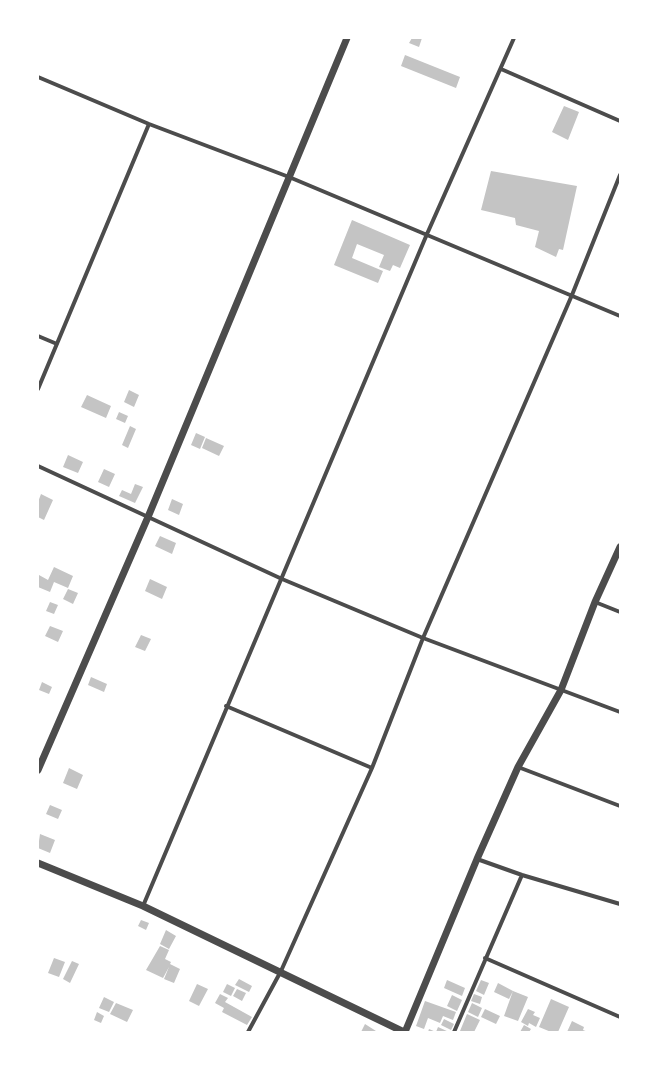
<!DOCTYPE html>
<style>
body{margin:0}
#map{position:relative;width:658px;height:1070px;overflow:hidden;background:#fff;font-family:"Space Grotesk",sans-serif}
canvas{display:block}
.frame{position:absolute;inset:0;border:39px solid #fff;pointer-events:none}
</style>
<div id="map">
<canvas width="658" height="1070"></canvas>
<div class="frame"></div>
</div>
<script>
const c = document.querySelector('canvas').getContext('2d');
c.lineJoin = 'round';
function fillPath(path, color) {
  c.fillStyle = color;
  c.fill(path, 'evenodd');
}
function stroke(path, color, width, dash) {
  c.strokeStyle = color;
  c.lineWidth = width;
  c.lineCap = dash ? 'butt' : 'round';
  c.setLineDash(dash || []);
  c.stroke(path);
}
const building = new Path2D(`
 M412 38H422L419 47 409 43Z
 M405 55 460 77 456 88 401 66Z
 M564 106 579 112 568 140 552 132Z
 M491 171 577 186 563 250 559 249 556 257 535 247 539 231 516 225 515 218 481 210Z
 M352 220 410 245 400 268 393 265 390 271 379 267 384 255 357 244 352 258 383 271 378 283 334 265Z
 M129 390 139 395 134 407 124 402Z
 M87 395 111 406 106 418 81 407Z
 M119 412 128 416 125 423 116 419Z
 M130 426 136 429 128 448 122 445Z
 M196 433 205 437 200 449 191 445Z
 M206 438 224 446 219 456 202 448Z
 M68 455 83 462 78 473 63 467Z
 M104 469 115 474 109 487 98 482Z
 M135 484 143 487 135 503 119 496 122 490 131 494Z
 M41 494 53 500 44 520 38 517V502Z
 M172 499 183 504 179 515 168 510Z
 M160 536 176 543 172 554 155 546Z
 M54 567 73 576 68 588 54 582 50 592 38 587 39 575 48 580Z
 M150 579 167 587 162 599 145 591Z
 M68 589 78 593 73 604 63 599Z
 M50 602 58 605 54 614 46 611Z
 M50 626 63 631 58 642 45 636Z
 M141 635 151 639 145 651 135 647Z
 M91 677 107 684 104 692 88 685Z
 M42 682 52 687 49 694 39 690Z
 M69 768 83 775 77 789 63 783Z
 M50 805 62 810 58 819 46 814Z
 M40 834 55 840 50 853 38 848Z
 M141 920 149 923 146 930 138 926Z
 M166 930 176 936 169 949 160 944Z
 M160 946 169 950 165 959 171 962 170 964 180 969 174 983 164 979 169 967 163 978 146 970Z
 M54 958 65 962 59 977 48 973Z
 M72 961 79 964 70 983 63 979Z
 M239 979 252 986 249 992 235 985Z
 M447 980 465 988 462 996 444 988Z
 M481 980 489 983 484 995 476 991Z
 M498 983 513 991 509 999 494 992Z
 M197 984 208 989 199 1006 189 1001Z
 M227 984 235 988 231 996 223 992Z
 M237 989 246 993 242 1001 233 996Z
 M513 991 528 997 518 1021 504 1016Z
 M220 994 228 998 225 1002 252 1017 247 1025 222 1012 224 1008 215 1003Z
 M474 994 482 997 480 1004 471 1001Z
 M452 995 462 1000 457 1011 447 1006Z
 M104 997 114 1002 109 1012 99 1008Z
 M551 999 569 1007 558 1032H551L539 1027Z
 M425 1001 456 1012 453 1020 443 1016 440 1023 428 1018 424 1029 416 1026Z
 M116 1003 133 1010 127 1022 110 1014Z
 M472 1003 482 1008 478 1017 468 1012Z
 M485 1009 500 1016 496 1024 481 1017Z
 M528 1009 535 1012 533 1015 540 1018 536 1027 529 1023 528 1026 521 1022Z
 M97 1012 104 1016 101 1023 94 1020Z
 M467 1014 480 1020 474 1032 460 1031Z
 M444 1019 454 1024 451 1030 441 1025Z
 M572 1021 584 1027 583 1030 588 1032H567Z
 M365 1024 376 1031 375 1032H361Z
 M524 1025 531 1029 529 1032H520Z
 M438 1027 449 1032H428L429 1029 436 1032Z`);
const minor = new Path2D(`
 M501 69 620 121
 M38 77 149 124 289 177 620 316
 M38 336 57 344
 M38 389 149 124
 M38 466 282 579 423 638 620 712
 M595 602 620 612
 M226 706 372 768
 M518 767 620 806
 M477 859 522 875 620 904
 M143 906 427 234 514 38
 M485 958 620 1017
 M248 1032 281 971 372 768 423 638 572 295 620 175
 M454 1032 522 875`);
const tertiary = new Path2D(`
 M38 770 148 517 347 38
 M38 863 143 906 404 1032
 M405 1032 477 859 518 767 561 690 595 602 620 547`);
fillPath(building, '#c4c4c4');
stroke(minor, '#4c4c4c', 4);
stroke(tertiary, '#4c4c4c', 7);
</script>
